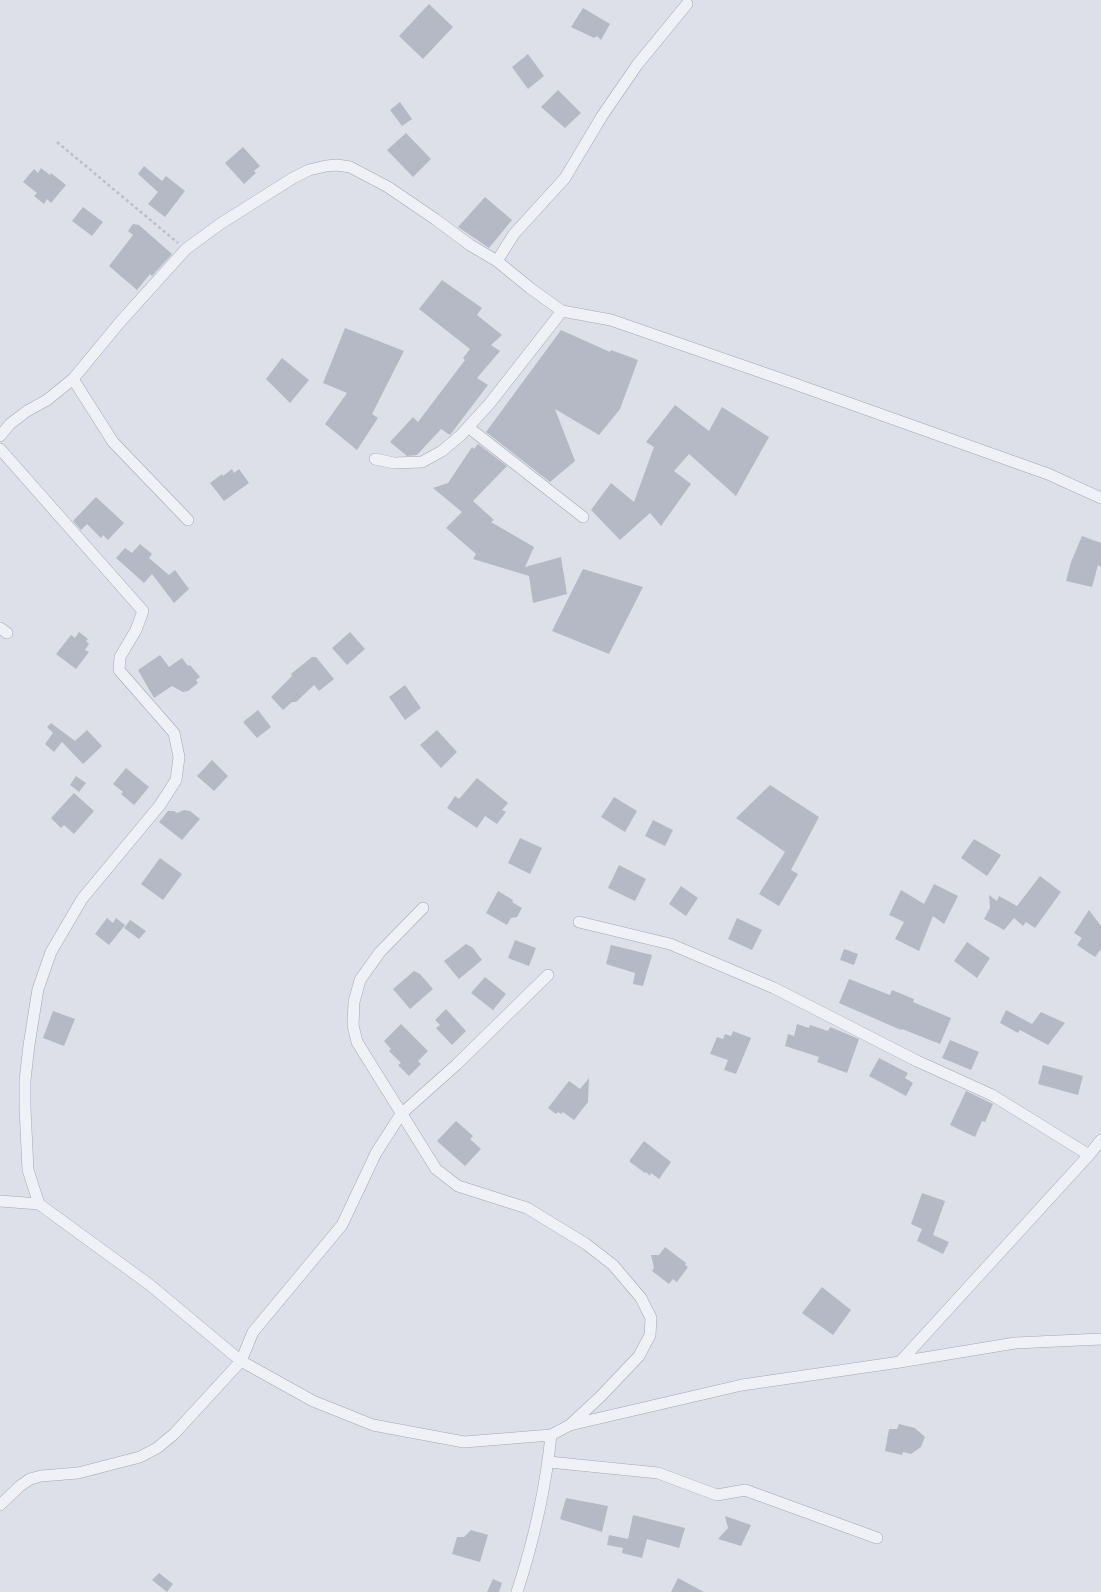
<!DOCTYPE html>
<style>
body{margin:0}
canvas{display:block;background:#dde0e8}
</style>
<canvas width="1101" height="1592"></canvas>
<script>
const c = document.querySelector('canvas').getContext('2d');
c.lineJoin = 'round';
function fillPath(path, color) {
  c.fillStyle = color;
  c.fill(path, 'evenodd');
}
function stroke(path, color, width, dash) {
  c.strokeStyle = color;
  c.lineWidth = width;
  c.lineCap = dash ? 'butt' : 'round';
  c.setLineDash(dash || []);
  c.stroke(path);
}
const building = new Path2D(`
 M429 4 453 27 423 59 399 36Z
 M583 8 610 24 601 40 597 36 594 38 571 27Z
 M528 54 544 76 528 89 512 67Z
 M558 90 581 113 565 128 541 107Z
 M400 102 412 119 402 126 390 110Z
 M406 133 431 159 413 177 387 150Z
 M243 147 260 166 254 171 256 173 244 184 225 163Z
 M144 166 162 181 166 176 185 191 165 217 148 204 158 192 138 174Z
 M41 168 50 175 51 173 66 185 51 203 47 199 44 204 34 196 37 193 23 182 34 169 38 173Z
 M485 197 512 220 489 248 458 227Z
 M83 207 103 222 92 236 72 221Z
 M133 224 139 225 172 254 152 276 150 274 137 290 109 266 133 235 128 231Z
 M442 280 482 308 477 315 502 335 491 345 500 351 477 378 488 385 450 435 441 429 417 455 407 456 390 442 413 417 418 422 465 360 463 358 470 349 419 309Z
 M345 328 404 351 372 414 378 418 357 450 325 424 347 393 323 383Z
 M561 330 610 352 611 350 638 360 620 409 599 435 555 409 575 461 550 482 486 432Z
 M282 358 309 380 290 403 266 379Z
 M675 405 709 431 722 407 769 437 736 496 689 454 674 471 691 484 661 526 650 513 620 540 591 510 611 483 634 502 654 447 646 442Z
 M478 444 507 466 473 501 494 520 491 522 534 547 525 567 561 557 567 594 533 603 529 576 473 559 476 554 446 528 462 512 433 488 448 483 472 447 474 449Z
 M232 469 234 473 239 469 249 483 224 501 210 483 222 474 223 476Z
 M96 497 124 523 108 540 103 535 101 538 87 524 81 530 73 521Z
 M1082 536 1101 543V567L1098 565 1092 587 1066 581 1071 562Z
 M140 544 152 554 149 558 169 575 175 570 189 589 174 603 152 574 144 583 116 558 125 548 132 553Z
 M583 569 643 587 609 654 552 631Z
 M79 632 88 639 86 641 89 644 85 650 89 652 76 669 56 654 71 635 75 638Z
 M350 632 365 649 347 665 332 648Z
 M160 655 169 667 182 658 188 666 190 665 200 677 196 680 198 683 188 691 183 692 172 686 154 698 138 670Z
 M312 657H316L334 679 319 691 314 685 296 702H292L283 710 271 697 292 676 291 674Z
 M405 685 421 708 405 720 389 697Z
 M258 710 271 727 257 738 243 722Z
 M51 723 75 741 87 730 102 746 83 764 62 742 54 752 45 744 53 733 47 727Z
 M437 730 457 752 441 768 420 745Z
 M212 760 228 776 214 791 197 776Z
 M126 768 149 787 134 805 121 794 123 792 113 784Z
 M76 776 86 783 79 792 70 785Z
 M477 778 508 803 502 810 506 812 497 824 485 816 477 828 447 808 455 796 459 799Z
 M770 785 819 817 791 870 798 874 779 906 759 894 785 852 736 818Z
 M74 793 94 811 74 834 64 825 61 828 51 818Z
 M614 797 637 811 625 832 601 817Z
 M184 810 190 811 200 819 182 840 159 822 168 811H174L177 813Z
 M653 820 673 830 665 846 645 836Z
 M520 838 542 848 530 874 508 863Z
 M974 839 1001 855 987 876 961 858Z
 M160 858 182 874 163 900 141 884Z
 M619 865 646 879 635 901 608 888Z
 M1040 876 1061 892 1035 928 1026 922 1023 926 1014 918 1004 930 984 919 990 908 989 895 997 901 999 896 1017 906Z
 M934 884 958 896 944 924 933 916 919 951 895 939 904 922 889 915 901 890 924 904Z
 M681 886 698 898 686 916 669 904Z
 M498 891 513 900 512 902 522 908 517 917 511 918 507 925 486 913Z
 M1089 910 1101 926V949L1095 957 1077 945 1082 938 1074 933Z
 M107 918 113 923 116 918 125 925 109 945 95 934Z
 M737 918 762 930 752 950 728 939Z
 M130 920 146 931 139 939 124 928Z
 M515 940 536 948 529 966 508 958Z
 M967 942 990 958 977 978 954 961Z
 M466 944 473 948 482 960 459 979 444 961Z
 M611 945 652 955 643 986 633 984 635 973 606 964Z
 M844 949 858 954 854 965 840 960Z
 M414 971 420 974 433 989 410 1009 393 989Z
 M485 977 506 994 493 1010 471 993Z
 M849 979 890 995 892 990 914 999 913 1002 951 1018 940 1044 902 1029 901 1030 839 1003Z
 M446 1009 466 1031 452 1045 436 1028 440 1025 435 1020Z
 M1006 1010 1032 1024 1041 1012 1065 1023 1048 1045 1020 1030 1018 1033 1000 1023Z
 M53 1011 75 1019 64 1046 43 1038Z
 M401 1024 428 1051 418 1061 421 1064 409 1076 398 1065 401 1063 389 1051 391 1049 384 1041Z
 M797 1024 809 1028 810 1025 828 1031 830 1027 859 1039 847 1073 817 1062 819 1057 785 1046 788 1034 794 1036Z
 M733 1031 751 1038 736 1074 724 1070 728 1060 710 1054 717 1037 723 1039 725 1034 731 1036Z
 M950 1040 979 1052 971 1070 942 1058Z
 M879 1058 908 1073 905 1078 913 1083 906 1096 869 1076Z
 M1043 1065 1083 1076 1078 1095 1038 1084Z
 M589 1078 588 1102 574 1120 563 1112 561 1114 558 1112 556 1114 548 1108 569 1081 580 1089Z
 M966 1091 993 1104 985 1122 982 1121 975 1137 950 1125Z
 M456 1121 473 1136 470 1139 481 1149 465 1166 437 1141Z
 M644 1141 671 1162 659 1179 651 1173 650 1176 646 1172 645 1173 630 1162V1160Z
 M922 1193 945 1201 933 1235 949 1242 943 1254 917 1241 922 1229 911 1224Z
 M665 1247 686 1263 685 1265 688 1267 677 1282 673 1279 669 1284 652 1271 654 1268 651 1255H659Z
 M822 1287 851 1310 833 1335 802 1313Z
 M899 1424 915 1428 925 1437 921 1447 911 1454 903 1452 902 1455 885 1451 889 1429H897Z
 M566 1498 608 1506 602 1532 560 1519Z
 M633 1515 685 1528 679 1548 647 1539 642 1558 622 1553 623 1548 607 1545 609 1535 628 1539Z
 M725 1516 751 1525 741 1546 718 1539 728 1528Z
 M471 1530 488 1535 480 1562 452 1554 457 1537H464Z
 M159 1573 173 1584 167 1592 152 1580Z
 M678 1578 704 1592H671Z
 M493 1579 502 1583 499 1592H487Z`);
const path = new Path2D(`
 M57 142 178 243`);
const minor = new Path2D(`
 M497 261 514 234 565 178 602 116 637 65 687 4
 M73 379 113 442 188 520
 M468 427 583 517
 M0 436 10 424 27 411 47 400 73 379 121 321 186 249 220 224 293 178 309 170 326 166 337 165 350 167 388 187 435 219 470 245 497 261 530 288 562 311 611 320 781 379 1048 474 1101 498
 M0 449 143 611 136 630 120 657 119 670 174 733 179 757 176 780 160 805 82 899 51 952 38 989 29 1045 25 1080V1108L28 1170 39 1204
 M375 459 394 463 422 462 442 451 461 435 490 403 562 311
 M0 628 7 633
 M423 908 380 952 360 980 354 1002 353 1025 357 1042 436 1169 458 1186 527 1208 586 1244 613 1265 641 1298 651 1318 650 1335 639 1356 601 1396 571 1424
 M579 922 670 944 774 988 917 1061 992 1095 1089 1155
 M0 1201 39 1204 150 1285 241 1361 313 1401 373 1425 464 1442 551 1435 570 1425 742 1385 900 1362 1015 1343 1101 1339
 M900 1362 1089 1155 1101 1140
 M549 1462 658 1473 717 1495 745 1490 877 1538
 M0 1505 20 1486 30 1479 41 1476 78 1473 140 1457 157 1448 174 1434 241 1361 253 1332 342 1225 376 1153 401 1114 456 1065 548 975
 M517 1592C533 1543 546 1486 551 1435`);
fillPath(building, '#b4b9c5');
stroke(minor, '#a2a7b2', 12);
stroke(path, '#bbbec6', 2.5, [3, 3]);
stroke(minor, '#f0f1f6', 11);
</script>
